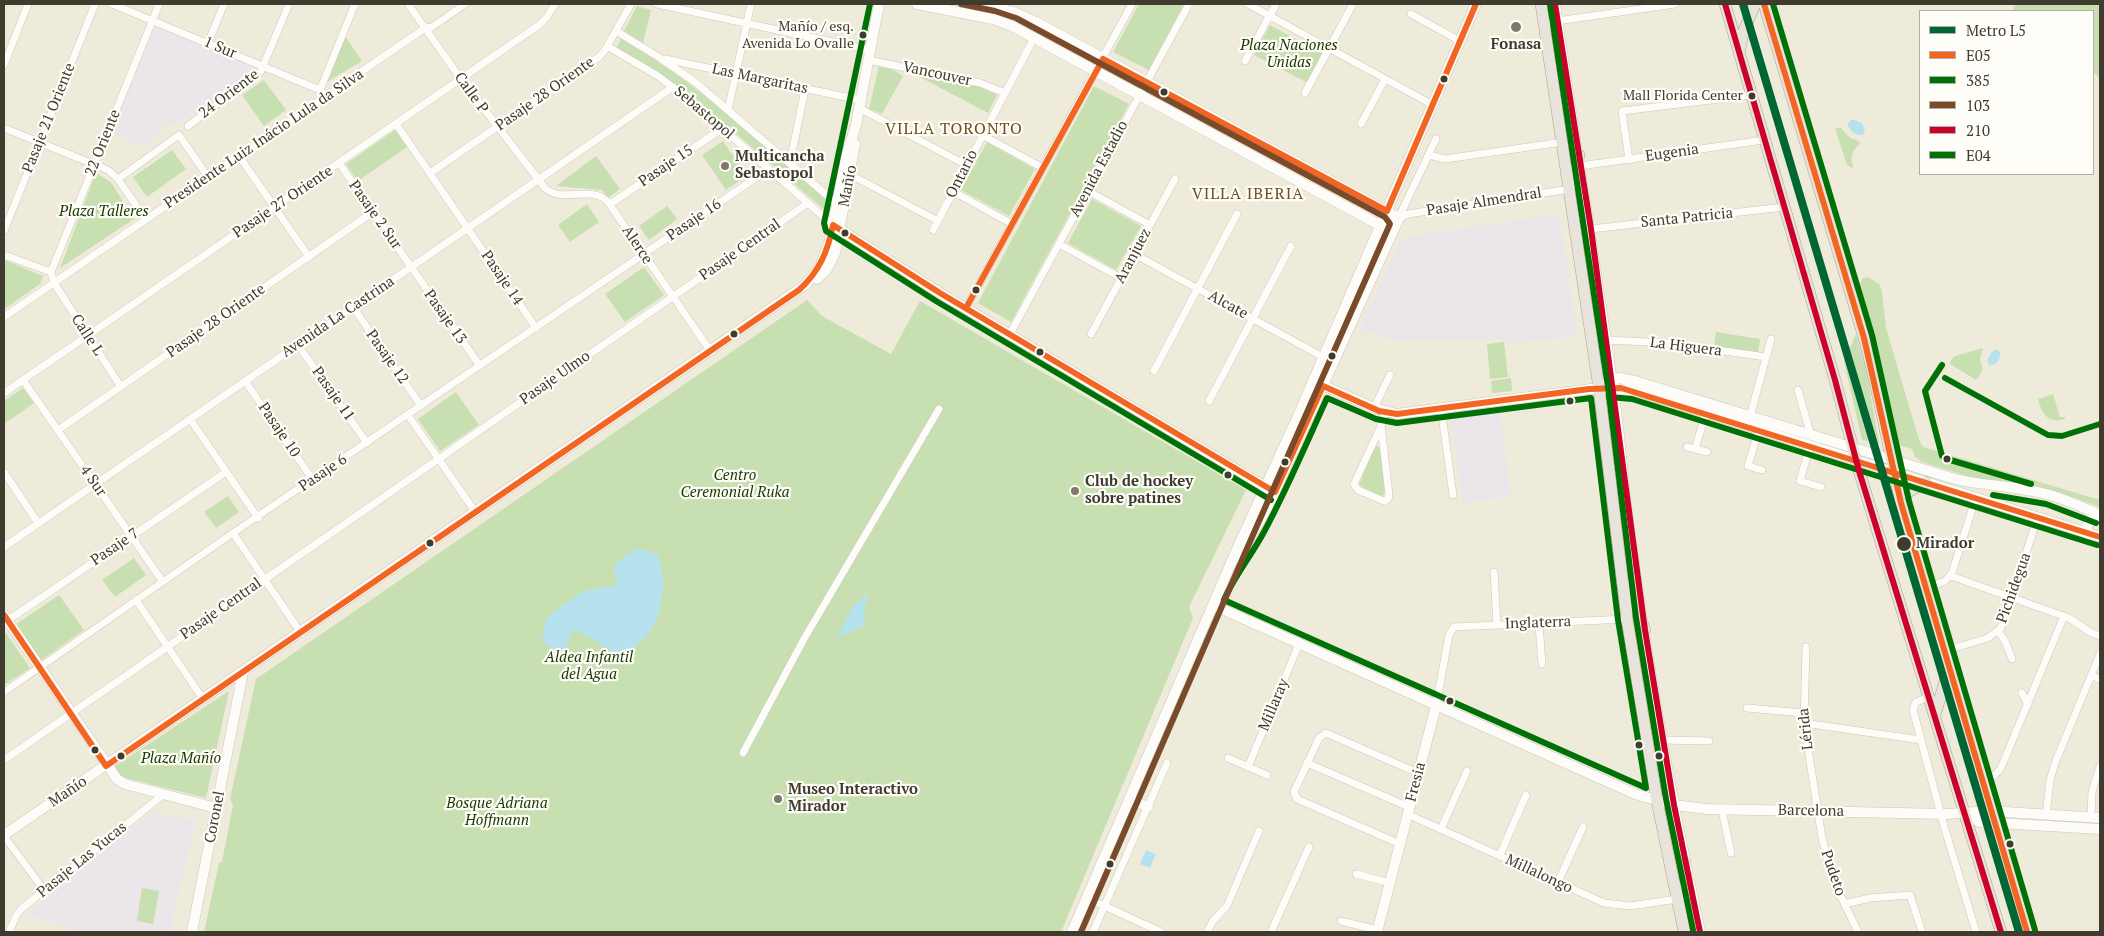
<!DOCTYPE html>
<meta charset="utf-8">
<style>
body{margin:0}
#map{position:relative;width:2104px;height:936px;overflow:hidden;background:#efebda;font-family:"PT Serif",serif}
canvas{display:block}
.frame{position:absolute;inset:0;border:5px solid #3f3b2f;pointer-events:none}
.legend{position:absolute;left:1919px;top:10px;width:175px;height:165px;box-sizing:border-box;background:#fefdf7;border:1px solid #b2afa7;margin:0;padding:6px 9px;list-style:none;font-size:15px;color:#3f3b2f}
.legend li{display:flex;align-items:center;gap:10px;height:25px}
.legend b{width:25px;border:1px solid #b2afa7}
</style>
<div id="map">
<canvas width="2104" height="936"></canvas>
<div class="frame"></div>
<ul class="legend">
<li><b style="height:6px;background:#063"></b>Metro L5</li>
<li><b style="height:6px;background:#f26522"></b>E05</li>
<li><b style="height:6px;background:#007106"></b>385</li>
<li><b style="height:6px;background:#7a4b2a"></b>103</li>
<li><b style="height:6px;background:#cc0028"></b>210</li>
<li><b style="height:6px;background:#007106"></b>E04</li>
</ul>
</div>
<script>
const c = document.querySelector('canvas').getContext('2d');
c.lineJoin = 'round';
function fillPath(path, color) {
  c.fillStyle = color;
  c.fill(path, 'evenodd');
}
function stroke(path, color, width, dash) {
  c.strokeStyle = color;
  c.lineWidth = width;
  c.lineCap = dash ? 'butt' : 'round';
  c.setLineDash(dash || []);
  c.stroke(path);
}
function write(font, color, halo, rows, align = 'center') {
  c.font = font + ' "PT Serif",serif';
  c.lineWidth = 4.5;
  c.setLineDash([]);
  c.textBaseline = 'middle';
  c.strokeStyle = halo;
  c.fillStyle = color;
  for (const [text, x, y, turn = 0] of rows) {
    c.save();
    c.translate(x, y);
    c.rotate((+turn || 0) * Math.PI / 180);
    c.textAlign = isNaN(turn) ? turn : align;
    if (halo) c.strokeText(text, 0, 0);
    c.fillText(text, 0, 0);
    c.restore();
  }
}
const industrial = new Path2D(`
 M155 24 258 67 256 71 175 125 167 121 159 135 141 147 112 133Z
 M1559 214 1578 337 1510 343 1509 339 1394 341 1380 336 1379 333 1358 334 1401 238Z
 M1500 410 1511 497 1462 503 1451 416Z
 M152 812 196 820 170 932H77L27 913Z`);
const green = new Path2D(`
 M1139 4H1184L1149 70 1113 52Z
 M2015 4H2100L2099 77 2093 72V11H2013Z
 M637 6 651 10 643 43 624 31Z
 M1270 25 1323 54 1308 83 1254 55Z
 M345 36 362 61 327 82Z
 M621 39C699 83 764 145 831 204L828 213 696 99 617 47Z
 M879 66 893 70 903 76 882 114 869 109Z
 M916 75 979 86 997 95 988 113Z
 M264 80 286 110 264 126 242 95Z
 M1094 86 1129 104 1011 322 978 303Z
 M1835 128H1841L1850 138 1859 141 1860 144C1851 151 1850 158 1854 169L1847 165Z
 M395 130 407 147 358 181 346 164Z
 M723 141 747 176 726 190 702 155Z
 M987 142 1035 169 1009 216 961 190Z
 M172 150 186 169 147 197 133 177Z
 M596 156 620 189 608 198 602 190 556 186Z
 M96 173 111 182 134 219 60 268Z
 M1092 199 1141 226 1116 270 1068 243Z
 M587 204 599 222 570 242 558 225Z
 M667 206 677 219 649 240 639 226Z
 M4 260 43 276 40 284 4 309Z
 M644 267 664 295 625 322 605 294Z
 M1868 277 1879 284 1882 292 1886 328 1919 440 1923 447 2100 500V507L2064 494 1970 477 1922 462 1915 457 1912 449 1896 444 1886 407V390L1880 358 1860 284 1863 278Z
 M807 300 822 316 891 354 920 301 1246 490 1189 607 1193 618 1061 932H204L219 863 222 862 233 805 230 799 256 679Z
 M1716 332 1760 339 1758 353 1714 346Z
 M1856 334 1867 374 1879 443 1862 440 1844 361Z
 M1504 342 1508 377 1490 379 1487 344Z
 M1983 348 1980 359 1983 370 1976 380 1950 364 1951 360 1955 356Z
 M1511 378 1512 391 1492 393 1491 381Z
 M23 388 34 403 4 424V401Z
 M456 392 479 425 440 451 418 419Z
 M2053 394 2060 417H2065V419C2047 424 2042 413 2038 399Z
 M1375 446 1380 447 1385 492 1382 497 1359 485Z
 M228 496 239 512 216 528 204 512Z
 M134 558 146 575 115 597 102 580Z
 M59 595 84 630 40 661 15 625Z
 M5 632 30 668 4 685V633Z
 M229 691 206 798 118 776 114 767Z
 M142 888 159 891 153 924 137 921Z`);
const water = new Path2D(`
 M1852 119 1862 123 1865 130 1863 135H1857L1851 131 1847 124Z
 M1996 349 2000 352C2001 360 1996 366 1989 365L1987 361 1991 353Z
 M640 548 658 555C668 580 663 616 646 637 639 644 629 650 622 656L579 632 575 631 569 637 566 656 561 657 542 640 547 617 583 591 612 586 617 583 613 566 628 554Z
 M864 594 869 596 864 608 865 625 836 638 855 603 858 604Z
 M1146 850 1156 854 1150 868 1140 864Z`);
const street = new Path2D(`
 M112 4 320 90 325 96
 M408 4 461 79 545 188C562 204 591 184 608 202L711 352
 M657 4 870 50
 M1248 4 1433 105
 M1411 14 1460 41
 M1543 23 1675 4
 M616 31 660 58 695 82 837 204
 M208 43 224 4
 M607 46 658 76 696 105 833 225
 M665 59 860 100
 M868 60 980 83 1005 93
 M1245 61 1276 4
 M4 65 28 4
 M320 90 355 4
 M1305 93 1353 4
 M859 108 966 165
 M728 110 751 4
 M396 124 536 328
 M1361 124 1385 79
 M188 126 261 71 289 4
 M4 128 108 170 118 179 146 220
 M982 135 1043 168
 M1429 155 1445 159 1563 142
 M239 156 309 257
 M1629 160 1622 111 1751 95
 M339 163 480 366
 M790 163 805 89
 M1580 166 1764 140
 M430 173 599 57 605 50 631 4
 M851 175 938 221
 M118 179 179 135 208 177
 M1088 191 1150 225
 M954 192 1012 224
 M610 204 723 128
 M1399 217 1436 139
 M1399 218 1408 214 1570 189
 M1591 229 1784 207
 M933 230 1034 38
 M4 231 95 4
 M1059 244 1121 278
 M1134 254 1323 357
 M4 255 51 272
 M353 307 421 406
 M966 308 1132 4
 M4 317 425 28 432 27 465 4
 M1010 334 1189 4
 M1091 334 1175 179
 M1606 340 1669 343 1766 357
 M298 345 367 443
 M1154 371 1237 214
 M23 380 163 582
 M245 381 313 480
 M121 387 54 283 51 272 159 4
 M1798 390 1811 436
 M4 393 539 25 547 17 555 4
 M1209 401 1291 246
 M1374 408 1390 375
 M1441 408 1453 495
 M408 415 476 513
 M1750 417 1771 339
 M190 419 258 518
 M1381 426 1389 495 1388 499 1384 501 1358 490 1354 484 1381 426 1385 412
 M1759 429 1748 466 1762 470
 M58 430 373 212
 M1810 445 1800 481 1821 487
 M1687 447 1707 452
 M1695 449 1706 413
 M4 472 38 523
 M233 533 301 633
 M4 547 673 87
 M1494 572 1497 625
 M1951 576 2069 618 2090 632 2100 636
 M1926 589 1945 581 1952 573 1976 497
 M136 600 203 699
 M4 623 226 472
 M1539 624 1542 664
 M1998 631 2005 641 2012 659
 M1806 647 1804 723 1822 838 1834 882 1858 932
 M1944 651 1988 638 2001 628 2038 517
 M2091 676 2100 679
 M4 692 233 533 769 169
 M2022 693 2028 705
 M1929 697 1916 702 1913 710 1944 826 1976 932
 M1436 706 1449 635 1454 627 1627 619
 M1747 708 1803 713
 M1804 723 1921 740
 M1663 740 1709 741
 M743 753 804 639 939 409
 M1228 758 1267 775
 M4 760 808 203
 M1307 763 1409 807
 M1248 767 1299 644
 M1982 781 1994 776 2001 768 2064 616
 M1722 810 1731 853
 M1407 814 1604 903 1630 906 1677 899
 M2046 815 2050 780 2055 763 2100 654
 M2091 818 2092 792 2100 766
 M1441 829 1467 771
 M4 836 44 890
 M1400 844 1297 799 1294 792 1319 738 1326 733 1418 773
 M1500 855 1526 795
 M1356 874 1390 883
 M1558 882 1583 827
 M1087 898 1161 932
 M1844 904 1870 898 1910 895 1922 932
 M1341 921 1378 930
 M9 932 16 916 21 909 164 794
 M1093 932 1167 763
 M1207 932 1213 921 1227 906 1259 831
 M1271 932 1309 847`);
const secondary = new Path2D(`
 M917 4 993 19 1012 26 1385 228
 M982 4 1014 12 1034 21 1399 218 1269 504 1238 559
 M1555 4C1574 138 1597 271 1615 404 1620 438 1622 472 1626 505 1642 627 1662 750 1687 870
 M833 225 940 293 1269 489
 M817 279 827 269 835 253 855 144
 M1318 383 1374 408 1397 414 1599 388 1634 390 2100 537
 M1606 383 1619 378 1635 381 1955 479C1985 486 2016 486 2046 494 2065 499 2083 507 2100 515
 M2088 534 2087 527 2090 519 2100 515
 M1213 605 1635 794 1674 805 1707 809 1947 814 1990 811 2100 818
 M4 615 117 779 125 784 216 808
 M1130 799 1148 807
 M1965 814 1980 822 2100 829
 M4 835 805 285 820 267 830 240 846 157 856 125 879 4
 M1690 884 1700 932
 M192 932 243 672
 M1072 932 1237 549 1298 416 1476 4
 M1377 932 1436 706`);
const primary = new Path2D(`
 M1541 4 1599 388 1627 619 1657 801 1684 932
 M1725 4 1835 380 1859 471 2001 932
 M1764 4 1864 338C1879 392 1888 448 1901 503L2027 932
 M1740 49 1743 33 1755 4
 M1571 185 1579 155
 M1901 503 1908 492 1926 482
 M1630 584 1634 604 1645 630
 M1935 715 1949 668
 M1685 862V882L1691 932`);
const bus1 = new Path2D(`
 M1764 4 1864 338 1901 503 2027 932
 M966 308 1103 59 1387 211 1476 4
 M4 615 106 766
 M106 766 799 290C819 272 828 251 833 225L940 293 1275 492 1323 386 1379 411 1397 414 1589 389 1621 388 2100 537`);
const bus2 = new Path2D(`
 M870 4 824 223 826 231 936 301 1271 500
 M1942 365 1925 391 1942 456 1947 459 2031 484
 M1945 378 2048 435 2062 436 2100 424
 M1609 397 1632 399 2097 545
 M1327 398 1376 419 1397 423 1591 398 1618 620 1646 788 1224 600C1235 575 1252 555 1265 530 1288 487 1307 442 1327 398Z
 M1993 495 2046 504 2096 523`);
const bus3 = new Path2D(`
 M961 4 995 11 1016 18 1385 217 1390 224 1245 553 1081 932`);
const bus4 = new Path2D(`
 M1555 4 1591 229 1645 630 1674 805 1700 932
 M1725 4 1835 380 1859 471 2001 932`);
const bus5 = new Path2D(`
 M1550 4 1608 387 1636 618 1666 799 1693 930
 M1773 4 1872 335 1909 501 2035 930`);
const metro1 = new Path2D(`
 M1743 4 2019 932`);
const markers = [
 [1516,27,6,"#7d796b"],
 [863,35,4.5,"#3f3b2f"],
 [1444,79,4.5,"#3f3b2f"],
 [1164,92,4.5,"#3f3b2f"],
 [1752,96,4.5,"#3f3b2f"],
 [725,166,5,"#7d796b"],
 [845,233,4.5,"#3f3b2f"],
 [976,290,4.5,"#3f3b2f"],
 [734,334,4.5,"#3f3b2f"],
 [1040,352,4.5,"#3f3b2f"],
 [1332,356,4.5,"#3f3b2f"],
 [1570,401,4.5,"#3f3b2f"],
 [1947,459,4.5,"#3f3b2f"],
 [1285,462,4.5,"#3f3b2f"],
 [1228,475,4.5,"#3f3b2f"],
 [1075,491,5,"#7d796b"],
 [430,543,4.5,"#3f3b2f"],
 [1904,544,8,"#3f3b2f"],
 [1450,701,4.5,"#3f3b2f"],
 [1639,745,4.5,"#3f3b2f"],
 [95,750,4.5,"#3f3b2f"],
 [121,756,4.5,"#3f3b2f"],
 [1659,756,4.5,"#3f3b2f"],
 [778,799,5,"#7d796b"],
 [2010,844,4.5,"#3f3b2f"],
 [1110,864,4.5,"#3f3b2f"]
];
const busNames = [
 ["Mañío / esq.",854,27],
 ["Avenida Lo Ovalle",854,44],
 ["Mall Florida Center",1743,96]
];
const poiNames = [
 ["Fonasa",1516,45,"center"],
 ["Multicancha",735,157],
 ["Sebastopol",735,174],
 ["Club de hockey",1085,482],
 ["sobre patines",1085,499],
 ["Museo Interactivo",788,790],
 ["Mirador",788,807]
];
const parkNames = [
 ["Plaza Naciones",1289,46],
 ["Unidas",1289,63],
 ["Plaza Talleres",104,212],
 ["Centro",735,476],
 ["Ceremonial Ruka",735,493],
 ["Aldea Infantil",589,658],
 ["del Agua",589,675],
 ["Plaza Mañío",181,759],
 ["Bosque Adriana",497,804],
 ["Hoffmann",497,821]
];
const streetNames = [
 ["1 Sur",220,48,23],
 ["Vancouver",937,74,12],
 ["Las Margaritas",760,79,12],
 ["Calle P",471,93,54],
 ["24 Oriente",229,94,-37],
 ["Pasaje 28 Oriente",545,94,-35],
 ["Sebastopol",704,113,40],
 ["Pasaje 21 Oriente",49,118,-68],
 ["Presidente Luiz Inácio Lula da Silva",264,139,-34],
 ["22 Oriente",103,143,-68],
 ["Eugenia",1672,153,-8],
 ["Pasaje 15",666,166,-34],
 ["Avenida Estadio",1099,169,-62],
 ["Ontario",962,174,-63],
 ["Mañío",848,186,-79],
 ["Pasaje 27 Oriente",283,202,-34],
 ["Pasaje Almendral",1484,202,-9],
 ["Pasaje 2 Sur",375,215,55],
 ["Santa Patricia",1687,218,-6],
 ["Pasaje 16",694,220,-34],
 ["Alerce",637,245,56],
 ["Pasaje Central",740,250,-35],
 ["Aranjuez",1133,256,-62],
 ["Pasaje 14",502,278,56],
 ["Alcate",1228,305,29],
 ["Avenida La Castrina",338,317,-34],
 ["Pasaje 13",445,317,55],
 ["Pasaje 28 Oriente",216,321,-35],
 ["Calle L",87,335,57],
 ["La Higuera",1686,347,7],
 ["Pasaje 12",387,357,55],
 ["Pasaje Ulmo",555,378,-35],
 ["Pasaje 11",333,394,55],
 ["Pasaje 10",279,430,56],
 ["Pasaje 6",323,473,-34],
 ["4 Sur",93,481,55],
 ["Pasaje 7",115,547,-34],
 ["Pichidegua",2014,588,-70],
 ["Pasaje Central",221,609,-35],
 ["Inglaterra",1538,623,-2],
 ["Millaray",1274,705,-67],
 ["Lérida",1806,729,-96],
 ["Fresia",1416,782,-75],
 ["Mañío",68,792,-34],
 ["Barcelona",1811,811,1],
 ["Coronel",215,817,-79],
 ["Pasaje Las Yucas",82,860,-39],
 ["Pudeto",1833,873,71],
 ["Millalongo",1539,874,25]
];
const stopNames = [
 ["Mirador",1916,544]
];
const neighbourhoodNames = [
 ["VILLA TORONTO",954,129],
 ["VILLA IBERIA",1248,194]
];
fillPath(industrial, '#ebe6ea');
fillPath(green, '#c8dfb1');
fillPath(water, '#b6e2ed');
stroke(street, '#cbc8bb', 8);
stroke(secondary, '#cbc8bb', 11);
stroke(primary, '#aea492', 12);
stroke(street, '#fdfcf9', 7);
stroke(secondary, '#fdfcf9', 10);
stroke(primary, '#e8e3db', 11);
stroke(bus1, '#f26522', 6);
stroke(bus2, '#007106', 6);
stroke(bus3, '#7a4b2a', 6);
stroke(bus4, '#cc0028', 6);
stroke(bus5, '#007106', 6);
stroke(metro1, '#063', 8);
for (const [x, y, r, color] of markers) {
  const dot = new Path2D();
  dot.arc(x, y, r, 0, 2 * Math.PI);
  c.fillStyle = color;
  c.fill(dot);
  stroke(dot, '#fefdf7', 2);
}
write('14px', '#3f3b2f', '#fefdf7', busNames, 'right');
write('bold 15px', '#3f3b2f', '#fefdf7', poiNames, 'left');
write('italic 15px', '#193800', '#fefdf7', parkNames);
write('15px', '#3f3b2f', '#fefdf7', streetNames);
write('bold 15px', '#3f3b2f', '#fefdf7', stopNames, 'left');
c.letterSpacing = '1px';
write('16px', '#6e4e1a', '#fefdf7', neighbourhoodNames);
c.letterSpacing = '0px';
</script>
